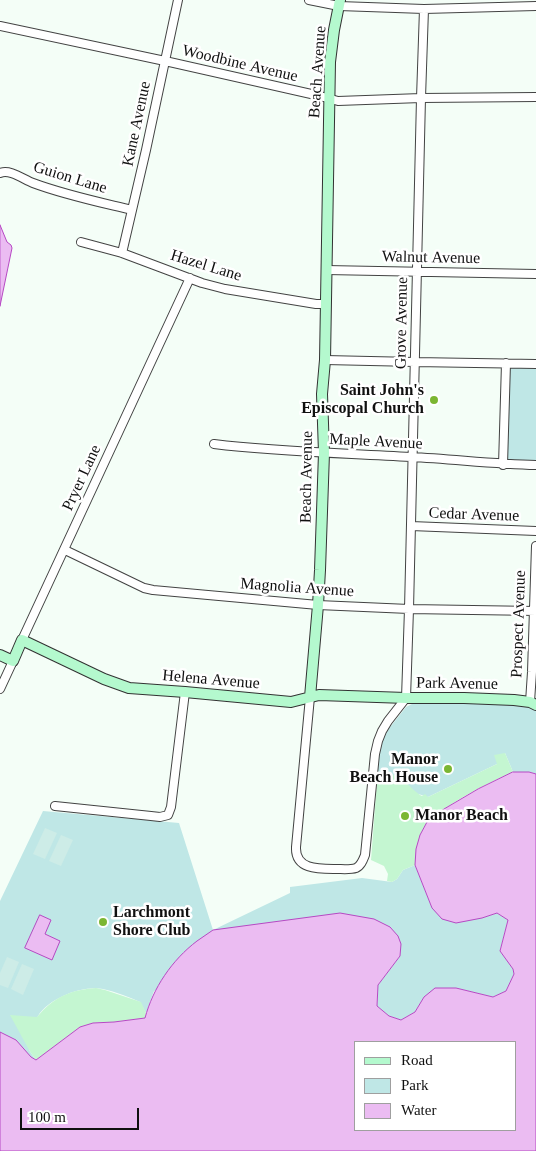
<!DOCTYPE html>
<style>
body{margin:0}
#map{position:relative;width:536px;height:1151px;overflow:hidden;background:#f4fef7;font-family:Georgia,serif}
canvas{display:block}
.legend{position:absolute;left:354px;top:1041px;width:162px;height:90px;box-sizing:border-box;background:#fff;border:1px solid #9f9f9f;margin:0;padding:6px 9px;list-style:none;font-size:15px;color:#101010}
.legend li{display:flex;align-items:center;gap:10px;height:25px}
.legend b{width:25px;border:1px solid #9f9f9f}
.scale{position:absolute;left:20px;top:1108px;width:119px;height:22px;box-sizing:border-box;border:2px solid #101010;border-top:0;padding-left:6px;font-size:15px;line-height:18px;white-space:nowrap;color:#101010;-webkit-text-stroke:4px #fff;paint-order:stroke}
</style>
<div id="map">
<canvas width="536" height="1151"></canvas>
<ul class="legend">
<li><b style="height:6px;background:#b4f9ce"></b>Road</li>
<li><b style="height:14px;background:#bfe7e6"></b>Park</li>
<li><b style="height:14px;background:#ebbcf2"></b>Water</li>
</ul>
<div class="scale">100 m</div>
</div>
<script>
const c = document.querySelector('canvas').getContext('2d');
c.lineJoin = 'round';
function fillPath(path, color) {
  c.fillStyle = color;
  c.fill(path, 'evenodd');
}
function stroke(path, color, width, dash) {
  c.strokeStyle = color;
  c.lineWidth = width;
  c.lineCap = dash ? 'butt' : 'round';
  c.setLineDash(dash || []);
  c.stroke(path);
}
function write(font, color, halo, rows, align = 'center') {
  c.font = font + ' Georgia,serif';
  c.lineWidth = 5;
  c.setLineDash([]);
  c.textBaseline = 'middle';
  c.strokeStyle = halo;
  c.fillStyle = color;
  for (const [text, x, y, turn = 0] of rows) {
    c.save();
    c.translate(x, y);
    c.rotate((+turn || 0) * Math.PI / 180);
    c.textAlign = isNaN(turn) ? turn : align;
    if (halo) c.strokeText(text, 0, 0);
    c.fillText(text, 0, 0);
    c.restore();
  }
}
const green = new Path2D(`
 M508 365 536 366V463L505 462Z
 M418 701 512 704 524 706 536 710V774L529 772H513L505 753 497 764 428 797 415 793 400 777 389 774 384 775 377 782 379 750 383 736 406 707Z
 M43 811 179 823 213 930 290 893V887L362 878 392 882 397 879 403 870 415 865 432 908 482 918 497 913 508 920 500 950 513 969 514 974 506 991 493 997 456 988 424 997 415 1012 401 1020 389 1016 377 1006 378 985 400 956 154 991 146 1013 140 1002C129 997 116 992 103 989 83 985 49 998 38 1016 33 1023 31 1042 29 1050L36 1060 0 1053V901Z`);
const sand = new Path2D(`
 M505 753 513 772C487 784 461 796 438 814 434 817 429 820 426 824 418 836 416 850 415 865L403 870 397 879 392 882 387 881 388 874 384 866 371 860 377 782C380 779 383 776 387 775 399 771 411 790 422 796L425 794 428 797 497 764 494 755Z
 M96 988 105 990 141 1002 146 1013 145 1018 114 1022 93 1023 80 1027 36 1060 29 1050 10 1015 37 1017C54 997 70 990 96 988Z`);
const pitch = new Path2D(`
 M45 828 57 833 45 859 33 854Z
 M61 835 73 840 61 866 49 861Z
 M7 957 19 962 8 988 0 985V973Z
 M22 964 34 969 23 995 11 989Z`);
const water = new Path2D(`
 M0 225 7 242 11 245 12 248 0 306Z
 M513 772H529L536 774V1151H0V1032L16 1040 31 1057 36 1060 80 1027 93 1023 114 1022 145 1018C153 988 172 960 197 941 202 937 208 934 213 930L340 913 374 919 390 927 398 936 401 944 400 956 378 985 377 1006 389 1016 401 1020 415 1012 424 997 435 988H456L493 997 506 991 514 974 513 969 500 951 508 920 497 913 482 918 456 923 442 919 432 908 415 865 416 849 420 835 427 822 444 809 478 789ZM515 1042V1130H355V1042Z
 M40 915 51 920 45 934 60 941 52 960 25 948Z`);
const street = new Path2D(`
 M309 0 339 6 424 9 536 6
 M0 26 165 61 320 96 338 101 421 98 536 97
 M0 173C10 169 23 179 33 183 65 195 99 202 132 210
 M81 242 122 253 202 283 225 289 316 304H325
 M122 253 146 150 178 0
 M326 270 536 274
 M325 360 415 362 536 364
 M214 444C279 452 345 453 411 457 453 459 494 464 536 465
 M503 465 506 363
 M411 526 536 531
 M65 550 144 588 153 590 318 605 409 609 536 611
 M22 640 190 278
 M0 689 13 661
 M310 697 296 847C295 870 319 869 336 869 342 869 350 870 356 868 361 866 363 860 365 855L375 754 378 741 382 731 388 721 406 698 409 609 421 98 424 9
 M530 702 532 672 536 546
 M55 806 151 816 160 817 168 815 171 807 185 692`);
const secondary = new Path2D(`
 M0 655 13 661 22 640 104 679 129 688 185 692 291 702 319 695 406 698H464L514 700 530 702 536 705
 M310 697 318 605 320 570 324 453 322 394 325 360 330 62 334 30 340 0`);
const markers = [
 [434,400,5,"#7bb632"],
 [448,769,5,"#7bb632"],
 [405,816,5,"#7bb632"],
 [103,922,5,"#7bb632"]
];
const streetNames = [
 ["Woodbine Avenue",240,64,13],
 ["Beach Avenue",318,72,-86],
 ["Kane Avenue",137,124,-78],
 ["Guion Lane",70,178,17],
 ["Walnut Avenue",431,258,1],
 ["Hazel Lane",206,266,17],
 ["Grove Avenue",402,323,-89],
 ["Maple Avenue",376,442,3],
 ["Beach Avenue",307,477,-89],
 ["Pryer Lane",82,478,-65],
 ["Cedar Avenue",474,515,2],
 ["Magnolia Avenue",297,588,4],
 ["Prospect Avenue",519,624,-88],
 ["Helena Avenue",211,680,5],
 ["Park Avenue",457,684,1]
];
const poiNames = [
 ["Saint John's",424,391],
 ["Episcopal Church",424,409],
 ["Manor",438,760],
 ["Beach House",438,778],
 ["Manor Beach",415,816,"left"],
 ["Larchmont",113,913,"left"],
 ["Shore Club",113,931,"left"]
];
fillPath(green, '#bfe7e6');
fillPath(sand, '#c4f6d1');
fillPath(pitch, '#cdece7');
fillPath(water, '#ebbcf2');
stroke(water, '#b649c3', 1);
stroke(street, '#434343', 10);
stroke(secondary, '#323232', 12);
stroke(street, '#fff', 8);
stroke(secondary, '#b4f9ce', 10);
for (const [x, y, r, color] of markers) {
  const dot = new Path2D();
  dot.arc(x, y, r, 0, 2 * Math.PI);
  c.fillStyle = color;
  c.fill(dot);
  stroke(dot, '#fff', 2);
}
write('16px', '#101010', '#fff', streetNames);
write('bold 16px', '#101010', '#fff', poiNames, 'right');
</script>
